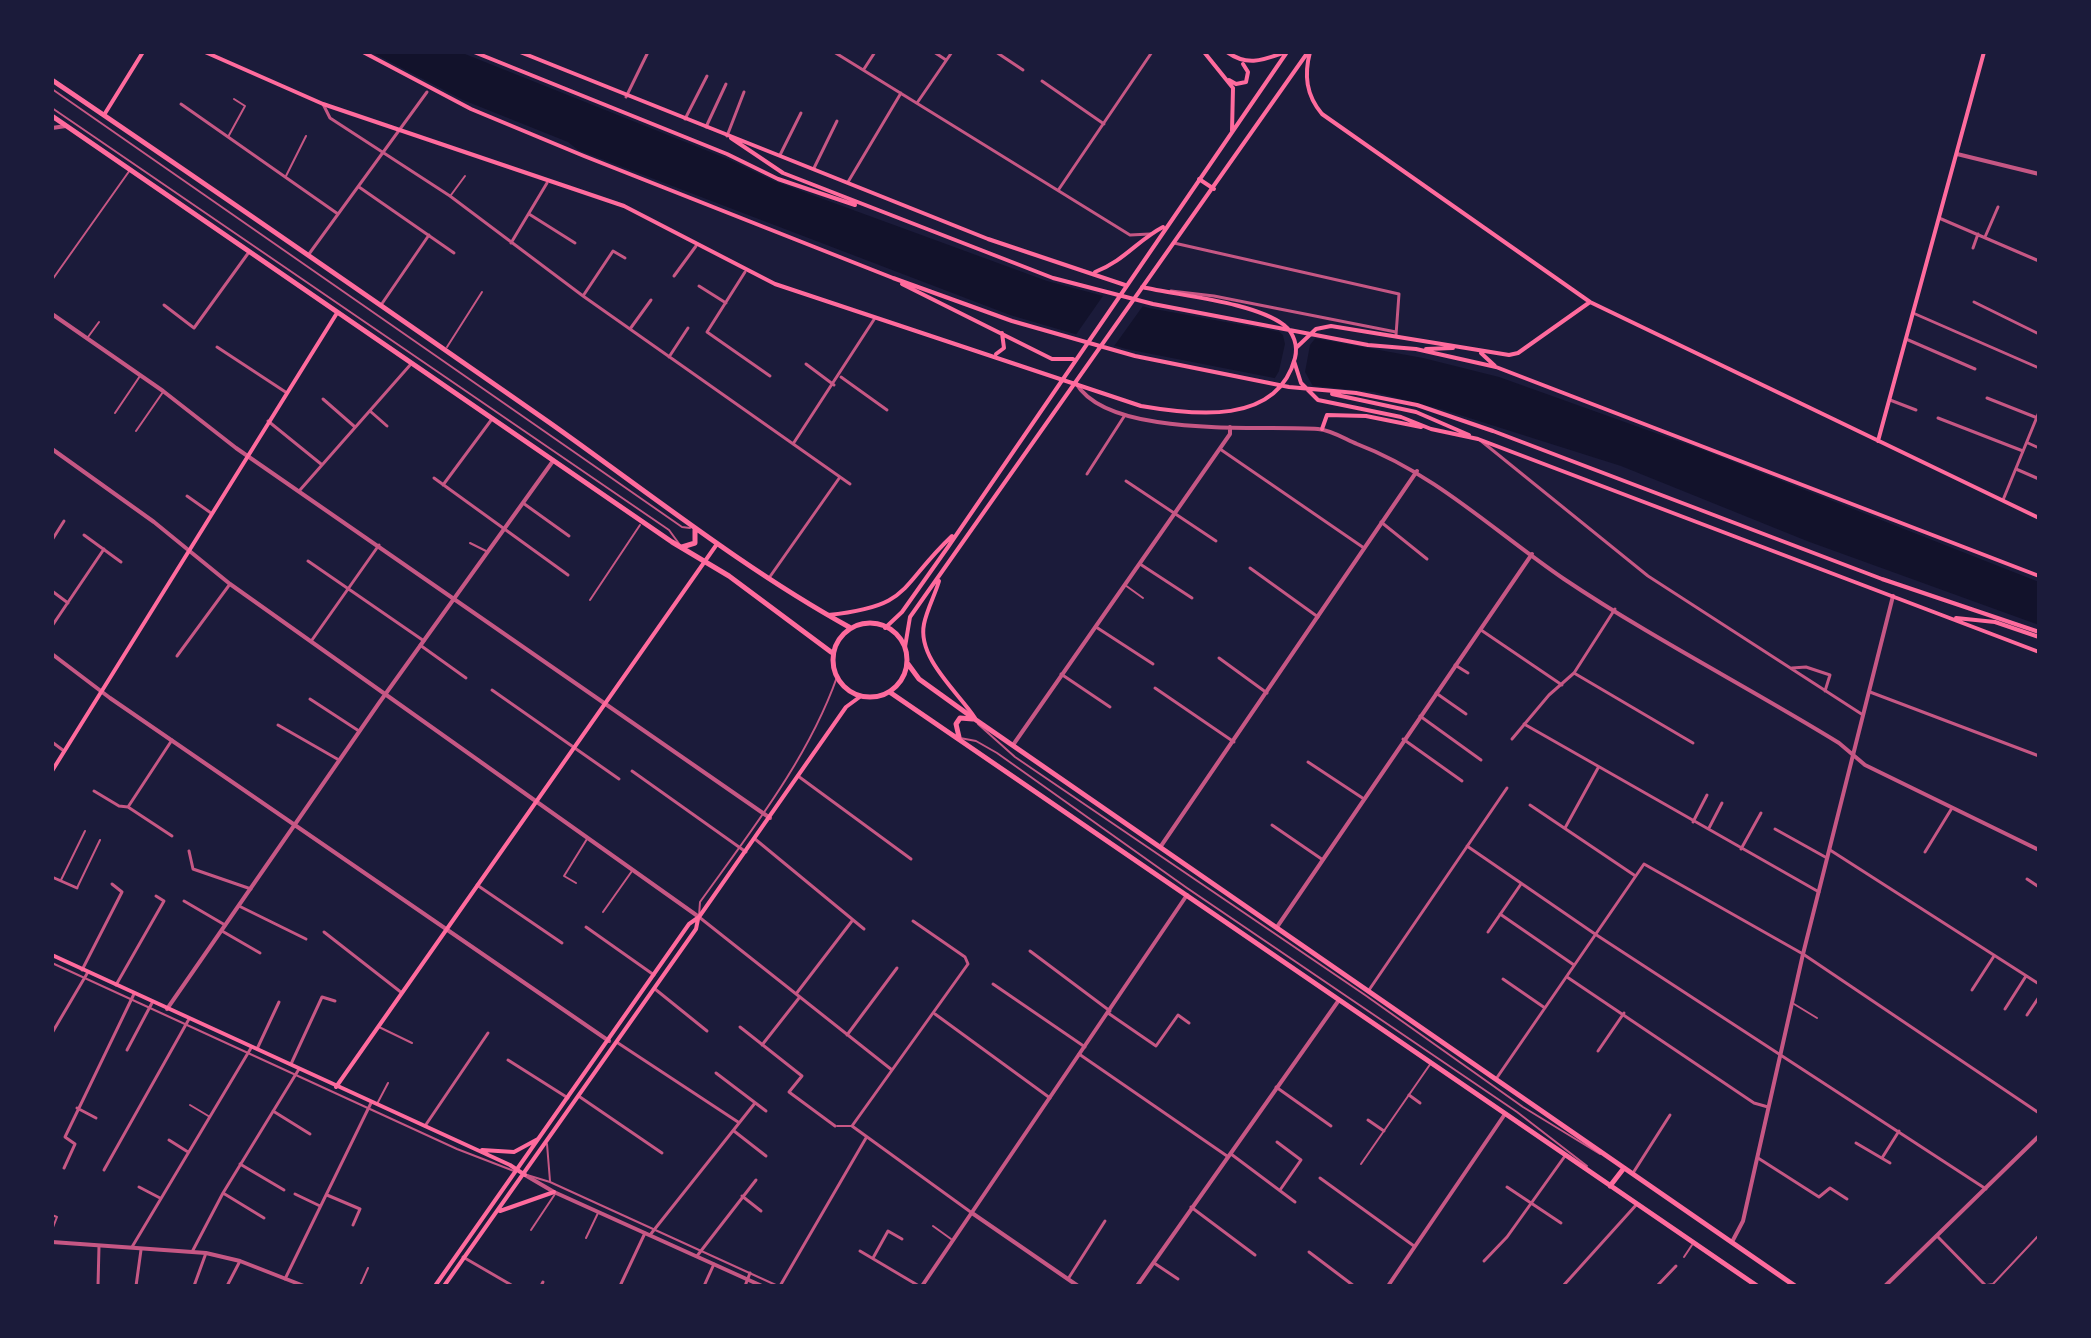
<!DOCTYPE html>
<style>
body{margin:0}
#map{position:relative;width:2091px;height:1338px;overflow:hidden;background:#1b1b3a;font-family:Overpass,sans-serif}
canvas{display:block}
.frame{position:absolute;inset:0;border:54px solid #1b1b3a;pointer-events:none}
</style>
<div id="map">
<canvas width="2091" height="1338"></canvas>
<div class="frame"></div>
</div>
<script>
const c = document.querySelector('canvas').getContext('2d');
c.lineJoin = 'round';
function fillPath(path, color) {
  c.fillStyle = color;
  c.fill(path, 'evenodd');
}
function stroke(path, color, width, dash) {
  c.strokeStyle = color;
  c.lineWidth = width;
  c.lineCap = dash ? 'butt' : 'round';
  c.setLineDash(dash || []);
  c.stroke(path);
}
const water = new Path2D(`
 M371 52H460L728 159 774 181 1047 281 1149 308 1423 358 1499 377 1703 450 2039 582V625L1807 541 1621 466 1444 410 1374 392 1315 386 1126 349 1010 315 578 150 568 142 463 100Z`);
const pier = new Path2D(`
 M1105 293 1145 303 1112 349 1073 339Z
 M1274 327 1317 336 1310 345 1305 372 1315 390 1272 383 1279 371 1285 344 1283 335Z`);
const service = new Path2D(`
 M52 89 682 527 690 528
 M52 108 669 530 680 545
 M228 137 245 106 234 99
 M286 176 306 136
 M451 195 465 176
 M52 280 130 170
 M88 337 99 322
 M447 347 482 292
 M115 413 140 376
 M136 431 163 392
 M470 543 486 551
 M1125 585 1143 598
 M590 600 640 525
 M978 724 1015 757 1365 995 1523 1107 1600 1154
 M960 738 976 741 997 753 1187 888 1517 1112 1587 1166
 M61 880 85 831
 M576 883 564 876 587 839
 M77 888 100 840
 M603 912 632 871
 M699 916 700 902C751 831 808 759 837 677
 M52 963 457 1149 514 1171
 M1794 1004 1817 1018
 M379 1027 412 1043
 M377 1104 388 1083
 M190 1105 210 1117
 M837 1126H851
 M547 1144 550 1181
 M1361 1164 1431 1063
 M527 1175 550 1182 778 1286
 M52 1215 57 1217 52 1230
 M933 1226 951 1239
 M531 1230 555 1194
 M586 1238 598 1213
 M1684 1257 1692 1245
 M1987 1285 1993 1284 2039 1235
 M360 1286 368 1268`);
const minor = new Path2D(`
 M834 52 1130 235 1150 234
 M934 52 946 60
 M996 52 1023 70
 M864 69 875 52
 M1042 81 1104 124
 M626 97 648 52
 M917 103 952 52
 M181 104 338 214
 M323 104 330 118 450 196 583 296 850 484
 M685 119 707 76
 M706 127 726 84
 M727 136 744 92
 M780 155 801 113
 M814 168 837 121
 M848 182 901 93
 M359 187 454 253
 M1059 189 1152 52
 M529 214 575 243
 M1939 218 2039 261
 M1985 237 1998 207
 M511 243 547 183
 M1174 243 1399 294 1396 335
 M1973 248 1978 234
 M309 254 427 92
 M745 272 707 332 770 376
 M674 276 696 246
 M699 286 726 303
 M1171 291 1214 296 1396 332
 M583 296 613 251 625 258
 M1974 302 2039 334
 M164 305 194 328 249 252
 M381 305 429 235
 M1913 313 2039 368
 M630 329 651 300
 M1906 339 1975 369
 M217 347 287 393
 M669 357 688 328
 M806 364 834 385
 M841 377 887 410
 M1987 398 2035 417
 M323 399 355 427
 M1890 400 1916 410
 M370 411 387 426
 M1938 418 2023 451
 M268 421 321 464
 M1480 440 1648 576 1863 715
 M2028 443 2039 448
 M793 444 875 318
 M1220 449 1364 548
 M2016 469 2039 479
 M1087 474 1125 415
 M434 478 568 575
 M1126 481 1216 541
 M443 485 492 419
 M300 490 411 364
 M187 496 211 513
 M2003 500 2039 412
 M523 503 569 536
 M1381 522 1427 559
 M84 535 121 562
 M52 540 64 521
 M308 561 424 641
 M1140 564 1192 598
 M1250 568 1318 617
 M769 578 840 477
 M52 591 68 603
 M52 626 104 549
 M1096 627 1153 664
 M1481 630 1562 685
 M312 640 379 545
 M420 645 466 678
 M177 656 230 584
 M1219 658 1267 693
 M1455 665 1468 673
 M1792 668 1806 667 1830 675 1825 691
 M1574 673 1693 743
 M1061 674 1110 707
 M1155 688 1234 742
 M492 690 619 779
 M1870 692 2039 756
 M1436 693 1466 714
 M310 699 359 731
 M1420 716 1481 760
 M1524 724 1819 892
 M278 725 339 760
 M1403 739 1462 781
 M1512 739 1549 695 1574 673 1615 609
 M52 742 64 751
 M1308 762 1364 799
 M632 771 746 852
 M798 776 911 859
 M94 791 119 806 128 807 172 836
 M1530 805 1634 875
 M128 807 172 740
 M1693 822 1707 795
 M1272 825 1323 860
 M1565 828 1598 768
 M1709 828 1722 803
 M1775 829 1827 858
 M755 839 864 929
 M1467 846 1595 934 1986 1189
 M1741 849 1761 813
 M1830 850 2039 984
 M189 851 193 869 251 889
 M1925 852 1952 808
 M52 877 77 888
 M2027 879 2039 887
 M477 885 562 943
 M184 901 225 925
 M239 906 306 939
 M1500 914 1574 965
 M699 917 892 1070
 M913 921 965 957 968 964 852 1126 972 1213
 M586 927 654 975
 M222 931 260 953
 M324 932 402 993
 M1488 932 1521 884
 M1030 951 1110 1011
 M82 970 122 892 112 884
 M1567 977 1754 1103 1768 1107
 M1503 979 1545 1008
 M993 984 1085 1047
 M116 985 164 901 156 896
 M655 989 707 1031
 M1369 990 1507 788
 M1972 990 1994 956
 M796 994 852 921
 M2005 1009 2026 976
 M1108 1013 1156 1046 1178 1015 1189 1023
 M935 1014 1050 1098
 M2027 1015 2039 997
 M740 1027 802 1076 789 1092 835 1126
 M52 1033 88 972
 M847 1035 897 968
 M618 1043 738 1122
 M762 1045 799 998
 M257 1049 279 1002
 M127 1050 152 1003
 M1598 1051 1624 1013
 M1079 1054 1227 1156
 M508 1060 568 1098
 M291 1064 322 997 335 1001
 M716 1073 766 1111
 M1496 1079 1644 864 1803 954 2039 1113
 M1276 1087 1331 1126
 M1409 1095 1420 1103
 M580 1097 662 1153
 M77 1108 96 1118
 M273 1111 310 1134
 M1368 1120 1384 1131
 M425 1126 488 1033
 M734 1131 766 1156
 M169 1140 188 1152
 M1277 1142 1301 1160 1280 1190
 M1856 1143 1890 1163
 M1231 1154 1295 1202
 M1758 1158 1819 1197 1830 1188 1847 1199
 M1882 1158 1899 1131
 M240 1164 284 1190
 M64 1168 75 1144 65 1137 134 994
 M104 1170 189 1019
 M1633 1173 1670 1115
 M1320 1178 1414 1246
 M139 1187 160 1198
 M1507 1187 1561 1223
 M223 1193 264 1218
 M295 1194 320 1206
 M327 1195 360 1209 353 1225
 M742 1196 761 1211
 M1191 1207 1255 1255
 M650 1235 755 1103
 M1937 1236 1986 1286
 M132 1247 251 1048
 M860 1251 919 1286
 M192 1252 223 1193 299 1069
 M1309 1252 1354 1286
 M697 1256 756 1180
 M463 1257 513 1286
 M873 1258 888 1231 902 1239
 M1484 1261 1507 1237 1565 1156
 M1154 1263 1178 1279
 M285 1279 371 1103
 M1068 1279 1105 1221
 M98 1286 99 1246
 M136 1286 141 1250
 M194 1286 206 1253
 M227 1286 240 1261
 M541 1286 543 1282
 M620 1286 645 1233
 M704 1286 714 1264
 M745 1286 750 1273
 M780 1286 866 1138
 M1563 1286 1637 1204
 M1657 1286 1676 1266`);
const tertiary = new Path2D(`
 M52 128 66 126
 M1957 154 2039 174
 M52 314 163 391 236 448 770 818
 M1076 383C1108 439 1260 425 1318 429 1331 430 1345 439 1357 444 1436 474 1495 532 1564 579 1652 638 1748 687 1839 743L1865 765 2039 850
 M52 449 154 522 230 584 699 917
 M52 654 110 698 609 1041
 M1013 745 1230 434V427
 M1161 846 1417 471
 M1277 927 1532 554
 M167 1009 379 703 553 461
 M525 1175 554 1192 762 1286
 M972 1213 1078 1286
 M52 1242 206 1253 240 1261 304 1286
 M1732 1242 1743 1221 1803 954 1893 596
 M922 1286 1187 895
 M1137 1286 1339 1000
 M1388 1286 1505 1114
 M1885 1286 2039 1136`);
const secondary = new Path2D(`
 M205 52 323 104 624 206 775 284 1141 406C1193 415 1277 426 1295 358 1298 346 1294 333 1284 325 1253 302 1181 296 1142 287
 M363 52 471 109 584 156 893 278 1012 321 1135 356 1289 387 1356 393 1417 405 1493 431 1882 579 2039 632
 M474 52 727 154 778 179 855 205
 M520 52 988 239 1125 285
 M1204 52 1233 88 1232 131
 M1227 52C1248 67 1263 60 1286 52
 M1310 52C1304 75 1306 95 1322 114L1590 302 2039 518
 M1229 80 1236 84 1246 82 1248 72 1243 64
 M104 115 143 52
 M731 138 783 173 1053 278 1153 304 1368 345 1416 349 1496 367 2039 576
 M1199 179 1214 189
 M1095 272C1124 261 1138 240 1163 227
 M902 284 1052 359H1073
 M1297 347 1316 329 1331 326 1509 355 1518 353 1590 302
 M1426 349 1453 348
 M1481 353 1495 366
 M996 354 1004 348 1002 333
 M1294 361 1301 383 1318 400 1401 417 1431 429 1478 439 2039 652
 M1332 394 1416 412 1469 435
 M1322 429 1327 415 1366 416 1421 427
 M1878 441 1984 52
 M939 581C935 595 927 609 924 624 917 658 958 692 975 718
 M828 615C913 606 898 587 952 536
 M1956 618 1995 622 2039 637
 M885 628 902 612 948 547 1287 52
 M905 647 910 617 1308 52
 M52 771 337 313
 M52 955 510 1165 525 1175
 M336 1087 717 544
 M482 1150 514 1152 538 1139
 M500 1211 554 1192
 M435 1286 689 924 699 917 846 707 861 696
 M444 1286 696 929 698 919`);
const primary = new Path2D(`
 M52 80C219 193 385 308 550 423 649 493 744 569 849 627
 M52 116 672 542 729 576 831 652
 M682 547 695 543V528
 M833 660a37 37 0 1 1 74 0a37 37 0 1 1-74 0Z
 M908 664 919 679 976 720 1795 1286
 M891 693 1757 1286
 M959 737 956 724 960 718 973 719
 M1610 1186 1624 1168`);
fillPath(water, '#12122b');
fillPath(pier, '#1b1b3a');
stroke(service, '#c65784', 2);
stroke(minor, '#c65784', 3);
stroke(tertiary, '#c65784', 4);
stroke(secondary, '#ff6b9d', 4);
stroke(primary, '#ff6b9d', 5);
</script>
